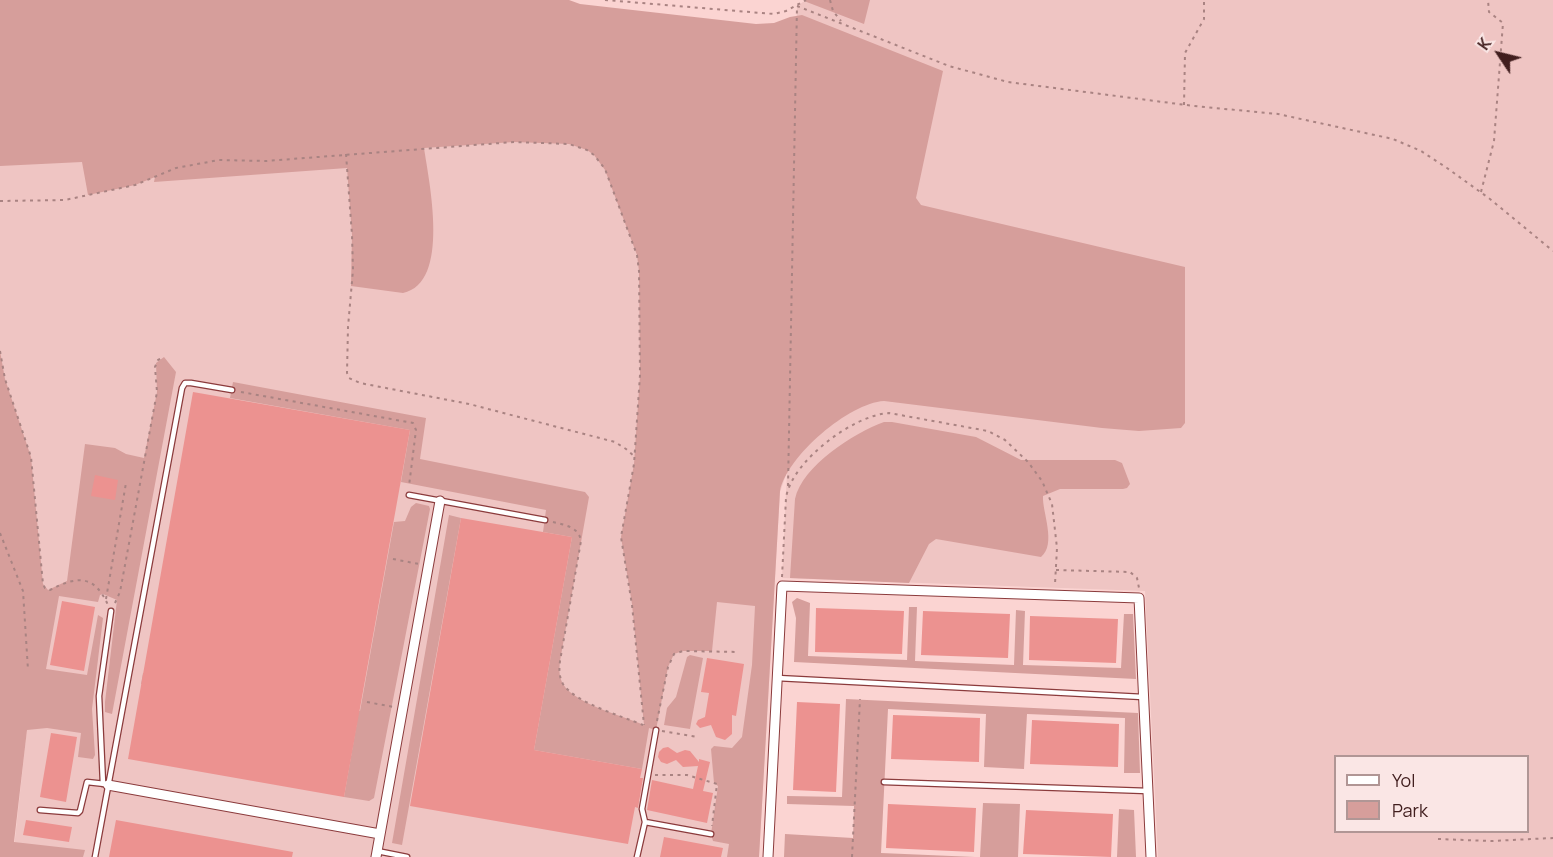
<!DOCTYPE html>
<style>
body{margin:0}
#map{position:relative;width:1553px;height:857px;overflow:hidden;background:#fbd4d2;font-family:Manrope,sans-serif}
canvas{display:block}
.legend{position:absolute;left:1334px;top:755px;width:195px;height:78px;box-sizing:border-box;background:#fae6e5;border:2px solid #b09695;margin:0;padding:8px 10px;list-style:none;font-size:18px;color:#411e1e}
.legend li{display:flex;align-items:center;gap:12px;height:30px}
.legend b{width:30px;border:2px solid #b09695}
.north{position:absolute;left:1469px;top:24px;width:60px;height:60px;-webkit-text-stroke:4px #fae6e5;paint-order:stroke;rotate:305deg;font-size:16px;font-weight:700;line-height:24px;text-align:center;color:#411e1e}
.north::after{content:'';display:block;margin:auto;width:21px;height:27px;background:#411e1e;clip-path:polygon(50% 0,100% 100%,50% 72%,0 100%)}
</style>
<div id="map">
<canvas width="1553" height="857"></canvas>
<ul class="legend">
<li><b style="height:8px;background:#fff"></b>Yol</li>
<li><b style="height:16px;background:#d69e9b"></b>Park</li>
</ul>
<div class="north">K</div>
</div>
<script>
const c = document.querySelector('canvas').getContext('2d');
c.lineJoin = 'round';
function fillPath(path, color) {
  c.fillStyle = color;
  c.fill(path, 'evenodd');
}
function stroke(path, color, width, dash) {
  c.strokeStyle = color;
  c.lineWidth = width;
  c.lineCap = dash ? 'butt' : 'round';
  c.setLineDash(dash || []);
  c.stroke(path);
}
const built = new Path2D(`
 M0 0 794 112 797 6 806 0H1553V857H1158L1145 591 782 578 787 472 780 492 759 857H13L30 701 0 397ZM1336 756H1528V832H1336Z`);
const green = new Path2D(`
 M0 0H569L580 4 756 24 774 23 790 17 802 15 943 71 916 198 921 205 1185 267V423L1181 428 1139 431 1102 428 884 401C849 403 787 456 780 491L759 857H727L729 844 713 841 711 834 718 786 714 783 711 749 714 746 732 748 742 737 752 665 755 606 717 602 712 651H683L674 654 668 667 656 730 649 728 642 769 534 750 572 537 543 532 546 510 401 482 410 430 230 398 233 382 426 418 420 459 585 492 589 497 560 661C559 670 559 677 563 684 575 704 623 716 644 725L632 604 621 537 634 464 640 375 639 271 637 255 605 170 594 155 587 150 569 144 514 142 424 148C429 182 451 283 403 293L351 286 352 235 347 168 154 182 155 177 135 185 88 195 82 162 0 166Z
 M806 0H870L864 24 804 1Z
 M0 351 5 379 31 457 43 584 48 590 67 581 85 444 115 448 126 454 144 458 157 392 156 363 164 357 176 372 112 714 105 712V702L117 600 103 594 100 595 98 602 59 596 46 669 87 675 98 615 103 618 92 709 95 755 93 759 78 757 81 733 47 728 27 730 14 842 85 850 83 857H0Z
 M884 422H892L976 437 1021 460H1115L1122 463 1130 484 1127 488 1123 489H1060L1043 496C1042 512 1057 544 1041 557L936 539 929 544 909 583 790 578 795 499C802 466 854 433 884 422Z
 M416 503 429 506 430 509 374 798 369 801 344 797 357 722 141 684 143 673 360 711 394 522 405 521 411 507Z
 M449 515 461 518 402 845 392 843Z
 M797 598 810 603 808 656 907 660 909 607H917L915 661 1014 665 1016 610 1025 611 1023 665 1121 668 1124 614H1133L1136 679 794 662 796 618 792 602Z
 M690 655 703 658 690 729 664 725 667 708 676 697 687 657Z
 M846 699 1138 713 1140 773H1124L1125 718 1027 714 1024 769 984 767 986 714 888 709 881 853 975 857H784L785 834 853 838 854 806 787 804V796L842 797Z
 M983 803 1020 804 1018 857H980Z
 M1119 809 1134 810 1136 857H1117Z`);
const building = new Path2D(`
 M193 392 410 430 344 797 128 759Z
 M95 475 118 480 115 500 91 496Z
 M461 518 572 537 534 750 642 769 640 778H643L638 808 635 807 628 844 410 806Z
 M62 601 95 607 84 671 50 665Z
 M816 608 904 611 902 654 815 652Z
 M923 611 1010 614 1008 658 921 655Z
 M1030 616 1118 619 1116 663 1029 660Z
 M707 658 744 664 736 716 732 715V734L725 740 716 737 711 725 700 728 696 724 698 720 705 717 709 693 701 692Z
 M797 702 840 704 836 792 793 790Z
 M893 715 980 718 979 762 891 759Z
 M1032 720 1119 724 1118 767 1030 764Z
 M51 733 77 737 66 802 40 797Z
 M668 747 677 753 685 750 690 751 699 762V759L710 762 703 791 713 793 707 823 647 810 652 780 693 789 698 766 683 767 676 760 667 764 661 762 658 757 659 752 663 748Z
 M888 804 976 808 974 852 886 848Z
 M1026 810 1113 814 1111 857 1023 854Z
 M26 820 72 827 69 842 23 835Z
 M116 820 293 852 292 857H109Z
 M664 837 723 848 721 857H660Z`);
const path = new Path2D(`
 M605 0 774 14 786 11 806 0
 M830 0 833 11 841 21
 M797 6 949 66 1008 82 1194 106 1278 114 1393 139 1421 151 1447 168 1490 199 1553 251
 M1184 105 1185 53 1204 19V0
 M346 154 352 235 353 270 348 327 347 373 349 378 360 383 469 404 615 442 626 449 634 456
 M1481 192 1494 141 1503 23 1489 12 1488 0
 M0 201 65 200 135 185 176 168 219 160 266 161 514 142 569 144 587 150 594 155 605 169 637 255 639 271 640 375 634 464 621 537 632 605 644 725
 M0 351 5 379 31 457 43 584 45 588 50 590C77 576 94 574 108 605
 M241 392 413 423 416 430 409 486
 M788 486 797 6
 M553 522C565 525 579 527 581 541L560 661C559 669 559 677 563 684 575 703 622 716 643 725
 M0 533 23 591 28 670
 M393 559 419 564
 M1056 570 1130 572 1137 578 1139 588
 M782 577 786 498C791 462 853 415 889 413L988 431 1005 440 1028 462 1042 481 1052 504 1057 548 1055 584
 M106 599 126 483
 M115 603 120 592 157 392 155 367 158 360 164 357
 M367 702 394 707
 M657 721 668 667 674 654 683 651 739 652
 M662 731 698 737
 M655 775H687L717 784 712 826
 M1438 839 1491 841 1553 838
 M852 857 860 699`);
const service = new Path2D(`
 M409 495 545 520
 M777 678 1143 697
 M884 782 1148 791
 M103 784 99 696 111 611
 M40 810 78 813 80 811 87 782 105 784
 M645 822 642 809 656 730
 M377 851 407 857
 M95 857 182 388 185 383H191L232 390
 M637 857 645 822 711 834`);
const minor = new Path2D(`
 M108 785 380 834
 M376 857 440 501
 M768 857 782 586 1139 598 1151 857`);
fillPath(built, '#efc5c3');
fillPath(green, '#d69e9b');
fillPath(building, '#ec9290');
stroke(service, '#8b3b3c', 7);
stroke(minor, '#8b3b3c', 11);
stroke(path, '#a98382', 2, [3, 4.5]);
stroke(service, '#fff', 4.5);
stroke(minor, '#fff', 9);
</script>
